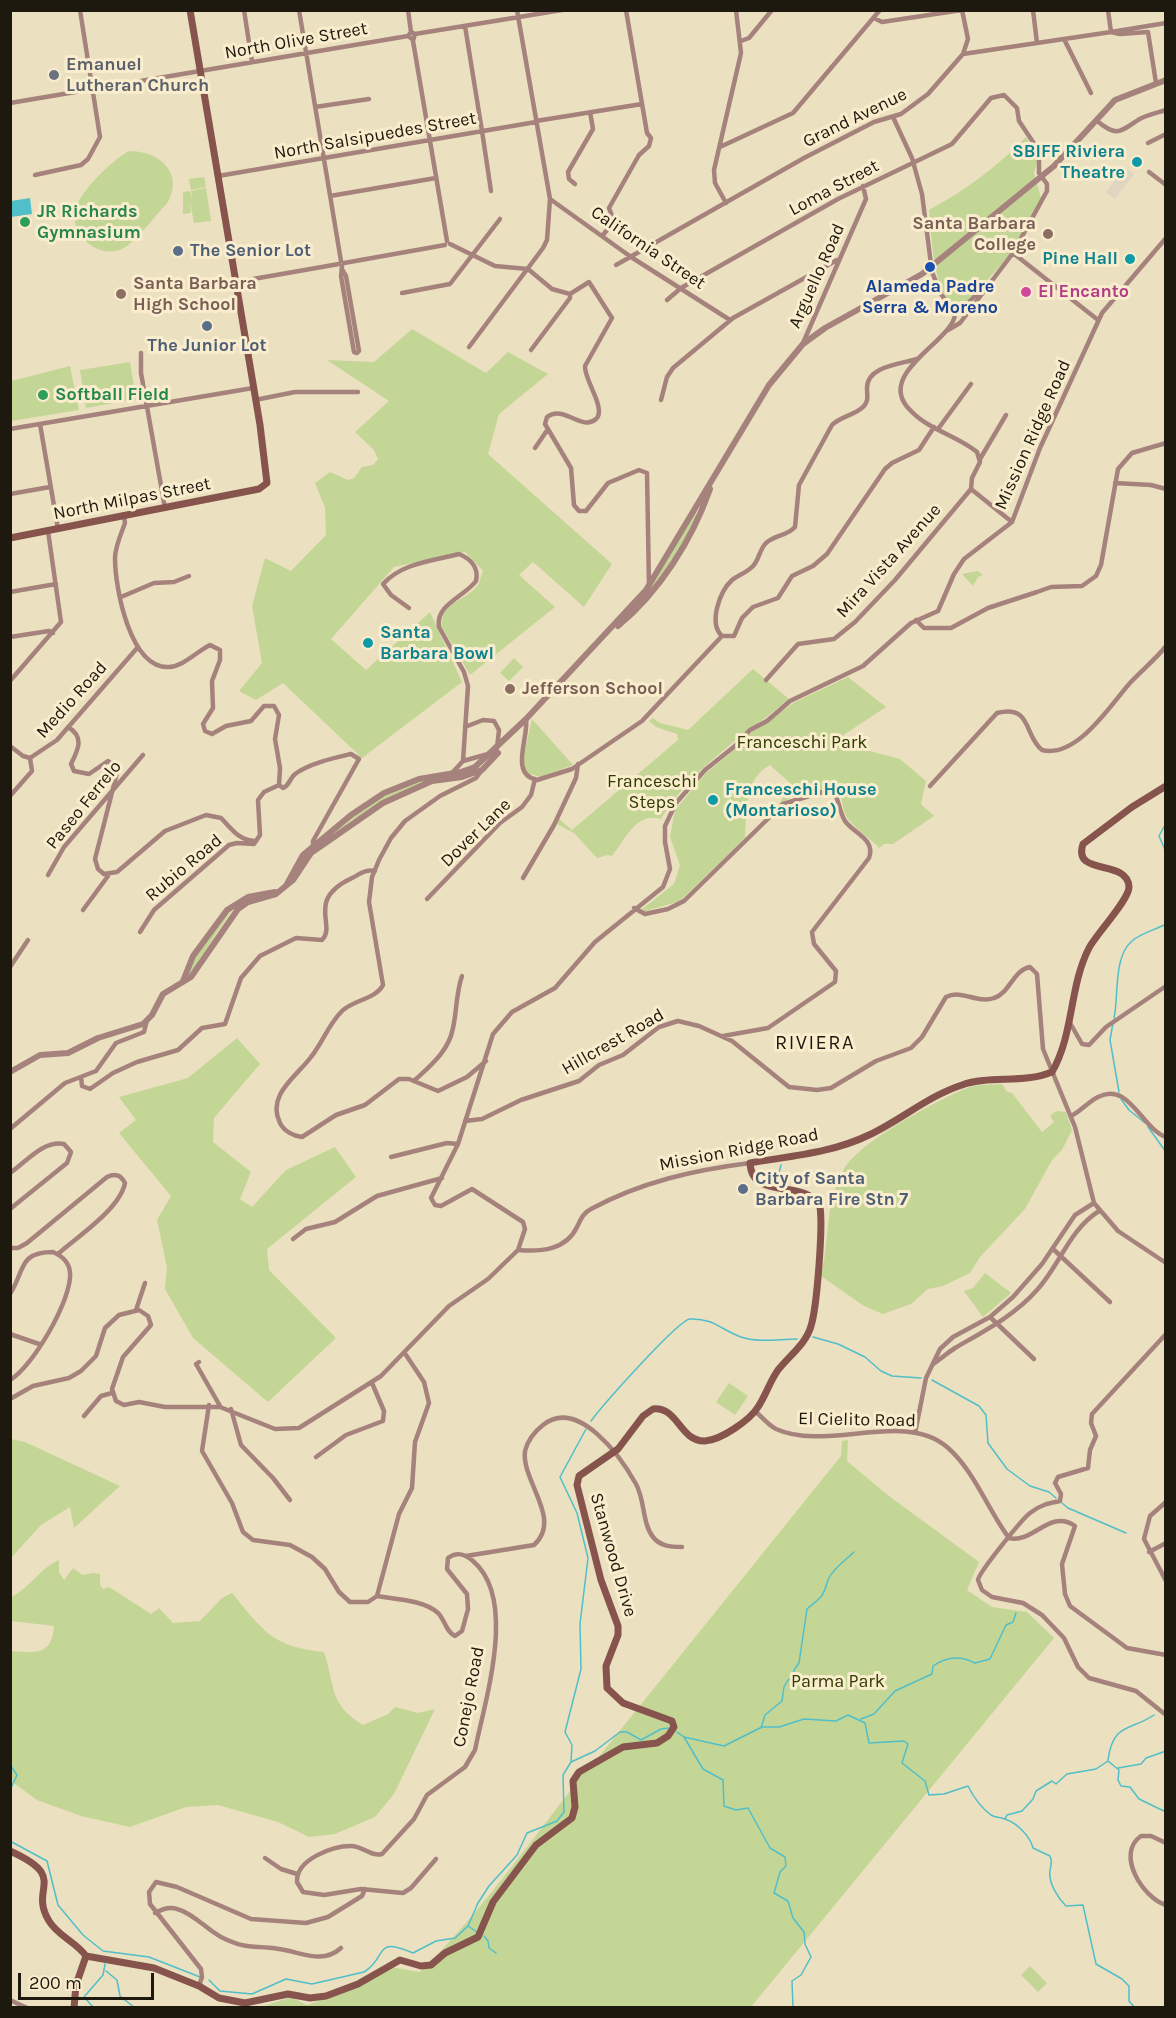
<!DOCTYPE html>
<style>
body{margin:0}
#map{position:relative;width:1176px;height:2018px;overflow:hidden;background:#ebe0c0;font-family:Karla,sans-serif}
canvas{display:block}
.frame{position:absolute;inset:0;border:12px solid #1e190e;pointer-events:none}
.scale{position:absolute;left:18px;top:1973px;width:136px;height:27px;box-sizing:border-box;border:3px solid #1e190e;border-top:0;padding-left:8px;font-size:18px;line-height:21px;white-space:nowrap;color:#1e190e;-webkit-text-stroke:4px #f9edcd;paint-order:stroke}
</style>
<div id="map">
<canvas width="1176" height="2018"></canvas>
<div class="frame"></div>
<div class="scale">200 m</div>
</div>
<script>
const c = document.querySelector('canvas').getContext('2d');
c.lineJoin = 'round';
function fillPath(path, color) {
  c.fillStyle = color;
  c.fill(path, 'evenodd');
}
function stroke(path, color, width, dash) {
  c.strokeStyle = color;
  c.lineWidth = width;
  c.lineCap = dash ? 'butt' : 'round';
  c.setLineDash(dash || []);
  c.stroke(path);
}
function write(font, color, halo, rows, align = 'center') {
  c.font = font + ' Karla,sans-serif';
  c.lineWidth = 6;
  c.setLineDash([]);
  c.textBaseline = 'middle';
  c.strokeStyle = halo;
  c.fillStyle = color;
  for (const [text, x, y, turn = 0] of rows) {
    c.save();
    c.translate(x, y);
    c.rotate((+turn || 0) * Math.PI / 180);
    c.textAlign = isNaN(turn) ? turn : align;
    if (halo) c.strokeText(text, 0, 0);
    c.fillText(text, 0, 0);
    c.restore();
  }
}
const commercial = new Path2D(`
 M1124 167 1134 174 1115 199 1106 193Z`);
const green = new Path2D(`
 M1026 137 1038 159 1034 173 1041 198 1011 254 966 303 961 307C932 304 932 233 929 210 966 190 997 167 1026 137Z
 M129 151C158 151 184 171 168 202 155 216 142 234 127 246 104 263 70 238 75 211 78 193 112 160 129 151Z
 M204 177 206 187 191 190 189 179Z
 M206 188 211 221 194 223 190 202 191 213 183 214V192L190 191 193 202 191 191Z
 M412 329 486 373 508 352 548 374 499 414 488 454 612 564 584 607 533 562 519 575 555 607 470 675 442 627C439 603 466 601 478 585 480 582 481 575 483 571L465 552 394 567 331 639 366 670 430 612 462 682 362 758 283 683 256 700 239 691 262 663 252 606 265 558 291 571 326 535 325 508 315 483 330 472 348 480 354 478 362 467 373 465 378 459 374 450 355 432 389 401 327 360 374 362Z
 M130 362 136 399 86 408 80 370Z
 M70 366 79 410 11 421V381Z
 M696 511 697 519 659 582 639 601Z
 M978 571 983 575 978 577 973 586 962 574Z
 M514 658 523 667 509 681 500 673Z
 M753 669 789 699C745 735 690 769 661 819 636 811 625 840 612 856L608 855 597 858 574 833 557 824 559 819 572 830 678 740 677 734 656 727 649 721 653 718 660 723 688 730Z
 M848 677 886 707 839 738 847 745 900 759 926 781 921 804 934 816 893 844H884L879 848C871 839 857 830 848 819 841 810 844 796 836 788L791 797 778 806 791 784 770 765C743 780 747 811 745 838L680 901 636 914 674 884 680 865 670 837 675 810 706 773 738 747 750 733 795 702Z
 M532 719 573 765 541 777 527 773 522 763Z
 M442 777 354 819 327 839C359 807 398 784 442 777Z
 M236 904 189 975C191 953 220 920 236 904Z
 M237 1038 260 1064 214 1118 213 1142 251 1172 240 1199 252 1207 286 1170 335 1147 356 1177 267 1249 269 1270 336 1338 268 1402 193 1338 165 1289 167 1268 157 1220 171 1196 119 1133 136 1120 119 1097 188 1078Z
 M1002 1084 1007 1092 1012 1093 1042 1132 1054 1122 1050 1116 1056 1111 1066 1112 1072 1130 1062 1150 1052 1160 1025 1209 980 1257 970 1273 943 1286 928 1289 911 1304 883 1314 864 1306 821 1276C830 1239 824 1206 844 1169 859 1142 940 1098 970 1087 980 1084 991 1085 1002 1084Z
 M985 1273 1011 1293 983 1317 964 1291 973 1288Z
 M729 1383 748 1396 735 1415 716 1402Z
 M11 1439 25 1442 120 1486 74 1528 70 1507 41 1525 11 1558Z
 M848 1440 847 1461 889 1496 979 1562 967 1590 992 1607 1027 1612 1054 1638 751 2007 258 2008 291 1997 307 2005 346 1991 391 1967 420 1972C478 1916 525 1848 575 1785V1777L589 1769 841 1456 842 1441Z
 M59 1560V1572L64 1580 73 1568 83 1575 93 1573 100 1574V1585L103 1589 108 1587 114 1590 151 1614 159 1608 173 1623 200 1621 222 1598 232 1593C263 1631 273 1647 324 1652 336 1688 328 1703 363 1725L388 1714 395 1707 418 1713 435 1709 394 1794 375 1817 335 1834 309 1837 278 1822 218 1805 186 1807 130 1827 81 1816 37 1800 11 1781V1651C35 1653 52 1656 54 1626L11 1621V1597C30 1588 40 1568 59 1560Z
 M1030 1966 1047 1983 1038 1992 1021 1975Z`);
const water = new Path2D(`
 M30 198 32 214 11 217V201Z`);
const stream = new Path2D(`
 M1166 823 1159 836 1166 852
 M1114 1018C1119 996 1113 957 1132 941 1141 933 1155 930 1166 924
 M1113 1023 1110 1040 1119 1092
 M1121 1099 1129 1110 1145 1123
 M1148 1127 1166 1152
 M776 1184 781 1165
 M813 1337 838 1344 865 1357 881 1371 892 1376 921 1378
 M932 1380 979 1406 986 1415 988 1443 1007 1469 1030 1486 1049 1492 1056 1498
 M591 1421C602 1406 678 1320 690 1319 714 1318 721 1330 741 1337 758 1343 779 1339 797 1339
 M1062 1503 1068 1508 1126 1533
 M861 1719 874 1714 895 1691 932 1674 933 1666C947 1656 960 1655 975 1663L990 1659 1006 1625 1013 1622 1016 1613
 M761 1728 765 1715 782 1701 784 1687 788 1680 794 1677V1670L799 1663 807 1609C823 1595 822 1599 828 1580 832 1569 846 1560 854 1552
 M677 1732 684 1737 724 1746 762 1727H779L804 1719 836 1721 848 1715 865 1723 869 1743 904 1741 908 1744 902 1763 925 1781 929 1795 944 1794 968 1786C974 1798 980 1807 991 1815 996 1818 1000 1817 1005 1819 1017 1823 1030 1836 1033 1848L1050 1856C1053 1863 1051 1864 1050 1870 1048 1883 1058 1898 1066 1906L1083 1905 1096 1964 1122 1979 1129 1986V2001L1135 2008
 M684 1737 703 1769 723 1780 724 1806 736 1810 748 1808 770 1848 785 1857 786 1866 780 1872 774 1893 788 1901 793 1918 804 1932 805 1944 811 1957 801 1975 792 1981 793 2008
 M1108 1760C1113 1722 1131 1731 1154 1715
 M571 1762 572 1745 565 1732 581 1669 580 1624 588 1558 577 1513 560 1477 586 1429
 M10 1765 17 1775 10 1790
 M1118 1768 1141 1764 1146 1758 1166 1751
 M1005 1819 1007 1815 1022 1811 1033 1799 1036 1791 1052 1781 1056 1784 1067 1774 1096 1769 1108 1761 1119 1770 1118 1780 1121 1786 1130 1787 1139 1799 1166 1812
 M10 1841 47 1861 58 1905 83 1935 103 1951 149 1957 200 1977
 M468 1926 477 1932
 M484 1936 488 1941 489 1948 496 1953
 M106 1971 117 1980 120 1996 135 2008
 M209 1980 220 1991 252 1994 286 1979 312 1984 364 1972C388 1958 373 1935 413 1953L436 1941 455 1938 468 1926 478 1903 489 1886 517 1855 527 1833 557 1821 564 1812 563 1775 571 1762 595 1751 620 1732H627L641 1740 661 1729 669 1728
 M94 2008 84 1997 103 1975 105 1964`);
const minor = new Path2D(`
 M244 10 252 62
 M299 10 341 261
 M408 10 411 32
 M962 10 968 39 963 54
 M1033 10 1037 43
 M1108 10 1111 32 1166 23
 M874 18 882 22 962 10
 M465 26 482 131
 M415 34 562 10
 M412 39 408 36 411 32 415 34 413 41 447 241
 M1064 39 1091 93
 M741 41 749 38 772 10
 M10 103 408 36
 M315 107 369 99
 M893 117 912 158 922 194 932 272 941 294 955 314C954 341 872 374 911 411 929 430 958 436 977 452L980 462 972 478 971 489 1012 522
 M1096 120C1116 137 1119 133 1138 120 1146 115 1157 113 1166 110
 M536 121 642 104
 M482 131 491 191
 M1148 143 1166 134
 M720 147 793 113 880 10
 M1149 172 1166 185
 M35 175 81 165 88 159 100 137 80 10
 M218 176 536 122
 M575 184 569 179 568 172 593 129 590 112
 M330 196 436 178
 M550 199 631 257 730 320
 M726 203 715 183 714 170 741 53 736 10
 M603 235 614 221 609 208 639 155 649 146 651 138 647 133 626 10
 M450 244 495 266 528 269 552 289 570 294
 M1013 253 1098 320
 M344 263 445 245
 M616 265 804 158 874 122 901 114 928 94 963 54 1111 32 1120 34 1148 32 1156 83
 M342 266 341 276 354 352 357 353 359 351 346 276 342 269
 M236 282 339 264
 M402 293 450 284 500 219
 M667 300 681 288 838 199 952 144 991 98 1004 95 1017 108 1019 121 1039 151V173L1047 184V191L1013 253 960 323 948 330
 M951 307 963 308 984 287
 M803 343 866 199 863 186
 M469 347 543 248 547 240 550 199 517 10
 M531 350 570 298V294L589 282 612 318 585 366C584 380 607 409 596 419 582 432 564 404 547 417L545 424 571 468 574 505 579 511H586L608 483 639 470 647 473 649 586
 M141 353V373L165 508
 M255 400 295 392H358
 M661 400 667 377 673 368 733 318 837 260
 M40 424 58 529
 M10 429 253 388
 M938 429 971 384
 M535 448 548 429
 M980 459 1006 415
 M1115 483 1151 485 1166 489
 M10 494 50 487
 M124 516 125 523C121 534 115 547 115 558 115 588 130 669 169 667 184 666 196 652 210 645L220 650V660L212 681 213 708 203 724 205 731 212 734 226 726 251 721 264 706H274L279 715 275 739 280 768 279 785 283 788C290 785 289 779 295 774 310 763 334 758 351 754L359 759 313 841V846
 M10 592 56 584
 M121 597 154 583 174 582 189 576
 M409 608 391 595 383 584C402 563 432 561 459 554 471 559 479 568 476 581 464 597 435 605 439 627L464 672 468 686 463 761
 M916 620 924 628H951L988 608 1037 592 1051 587 1082 586 1096 576 1101 565 1118 469 1132 453 1166 443
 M722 636C708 623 720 591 732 580 738 575 746 573 752 567 759 561 759 550 766 543 775 535 787 536 795 527L799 485 832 425C841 416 856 415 864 406 869 400 867 395 867 388 867 366 901 364 917 359
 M722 636H734L742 618 753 607 778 598 792 576 813 566 827 554 885 469 892 463 919 450 934 427
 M10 637 49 631 53 633
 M766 680 798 644 834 639 855 622 895 580 971 489
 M10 681 61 622 48 531
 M526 719C529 738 509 774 537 780L572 769 642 721 722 636
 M68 727C85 737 78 750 71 764L74 771 89 774 108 761 118 769 95 859 98 869 104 874 117 872 165 831 206 815 221 818C231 828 238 840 255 841
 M465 727 483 720 494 721 499 730 497 748
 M10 746 23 756 30 758
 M30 758 57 740 138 647
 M482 770 476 778 440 796 405 821 391 838 379 860 372 877 369 902 383 985C376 999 353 1000 342 1011 328 1025 323 1042 311 1057 297 1076 266 1095 280 1123 284 1131 293 1136 302 1137L336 1115 365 1105 399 1079H409L438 1091 467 1077 486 1061
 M452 773 463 761 488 754
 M930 786 997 713C1032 704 1024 736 1042 750 1077 759 1111 704 1130 683 1142 670 1155 660 1166 646
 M10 796 32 771 30 758
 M48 875 64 847 143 755
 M523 878 554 825 576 778 578 764
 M427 899 500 823 522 807 531 795 535 779
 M634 908 645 914 668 909 684 901 783 804 826 791 835 794C839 802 840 813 845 821 853 833 876 839 869 858L812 932 814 944 836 971 835 982 768 1028 723 1036
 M83 910 108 876
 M140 932 154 910 229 845 237 843 254 844 260 835 258 800 264 792 279 785
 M10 967 28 940
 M1069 1021 1082 1044 1089 1045 1106 1027 1166 986
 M81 1077 82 1086 90 1089 113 1073 137 1062 178 1050 202 1028 225 1024 241 978 260 956 296 938 322 940C337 925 305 900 352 878 360 874 366 869 375 871
 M414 1081C430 1066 449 1051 453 1028 457 1010 456 993 462 976
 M1071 1116C1081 1111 1088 1102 1098 1097 1129 1081 1141 1128 1166 1137
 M465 1121 482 1119 521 1100 579 1081 599 1065 623 1055 659 1027 678 1021 699 1026 732 1041 789 1087 817 1090 831 1088 876 1061 911 1048 922 1037 946 997C962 989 977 1004 994 998 1010 993 1013 970 1030 967L1037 974 1043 1049 1075 1127 1094 1203 1118 1231 1166 1263
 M10 1129 65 1083 96 1071 116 1043 144 1032 147 1020
 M391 1157 447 1143 458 1144
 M10 1173C26 1162 43 1140 64 1144L71 1152 67 1163 10 1209
 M293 1239 306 1229 335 1222 377 1196 442 1178
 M10 1248H18L27 1243 107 1177C115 1173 121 1175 125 1183 120 1209 77 1237 58 1254
 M1053 1249 1110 1302
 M518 1250 525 1229 523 1222 472 1189 441 1206 435 1205 431 1198 458 1144 493 1034 512 1012 555 988 595 942 663 887 670 869 665 842V826L676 803 705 770 735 746 750 730 767 721 790 701 863 666 911 623 938 611 954 574 964 559 1012 522 1040 448 1102 313 1166 238
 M518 1250C541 1252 566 1250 577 1227 581 1219 583 1213 591 1209 641 1182 694 1170 750 1163
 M10 1294C25 1271 18 1252 53 1252 62 1256 69 1262 70 1272 73 1298 32 1368 10 1380
 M136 1310 145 1283
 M990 1317 1034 1359
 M10 1334 39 1344
 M1166 1334 1092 1414 1091 1423 1096 1436 1090 1450 1088 1468 1058 1477 1055 1483 1061 1494 1060 1501C1049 1503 1040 1505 1030 1513 1023 1518 979 1572 978 1580L982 1590 992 1597 1023 1603 1042 1615 1064 1638 1078 1667 1089 1678 1136 1691 1166 1715
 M199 1362 196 1364 220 1406
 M933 1364C941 1359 947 1353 955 1348 984 1331 1014 1316 1037 1290 1060 1265 1069 1230 1099 1211
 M10 1399 33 1386 69 1378 81 1371 96 1356 105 1328 119 1315 139 1310 148 1316 151 1325 123 1357 112 1389 116 1401 124 1405 139 1402 165 1407H220L275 1429 299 1428 381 1376 449 1306 488 1279 518 1250
 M209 1405 202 1451 232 1503 243 1532 253 1540 290 1545 312 1557 325 1569 339 1592 350 1602H368L377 1596
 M231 1409 241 1445 273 1478 290 1500
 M755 1411C762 1417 768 1425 776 1429 827 1452 904 1410 947 1447 974 1470 988 1510 1009 1538 1033 1544 1050 1508 1075 1526L1062 1564 1065 1594 1070 1606 1127 1648 1166 1655
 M84 1416 101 1396 112 1393
 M915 1433 926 1378 940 1349 953 1337 990 1317 1013 1297 1042 1264 1075 1215 1094 1203
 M316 1457 346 1435 383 1421 384 1411 372 1383
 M1166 1502 1150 1516 1144 1539 1166 1581
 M1149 1552 1166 1543
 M466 1556 534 1545C563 1519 521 1481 525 1451 528 1439 534 1432 543 1425 578 1397 621 1457 636 1484 645 1500 642 1523 653 1537 660 1546 670 1547 682 1547
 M377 1596C395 1599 424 1600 438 1613 445 1620 446 1632 455 1636L462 1631 468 1609 467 1594 447 1569 448 1558C457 1551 465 1554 473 1561 518 1599 485 1700 475 1750L465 1767 427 1795 414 1819 382 1854C371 1857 363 1846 351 1846 333 1846 296 1859 297 1882L303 1892 324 1895 361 1889 403 1893 411 1888 436 1859
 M377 1596 399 1514 412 1488 415 1442 429 1403 424 1382 404 1352
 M1166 1843 1151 1836H1141C1115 1854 1143 1898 1166 1905
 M265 1858 281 1869 297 1874
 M155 1913C162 1909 169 1906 177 1909 193 1913 206 1929 221 1937 247 1950 253 1945 279 1949 301 1952 322 1965 341 1948
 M199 1986 202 1977 201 1969 150 1904 149 1892 156 1882 177 1887 251 1919 306 1923 328 1917 362 1896 365 1889
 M10 2000 27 2008`);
const tertiary = new Path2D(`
 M618 626C660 591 692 540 710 489
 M287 884 303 855 351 815 384 793 419 779 461 772 475 767 526 719 646 590 769 385 803 344 825 328 922 274 1054 166 1115 100 1166 80
 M183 981 193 956 227 910 248 897 275 892
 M10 1072 40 1055 68 1053 98 1038 143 1024 152 1015 163 994 191 977 238 909 248 902 276 894 293 880 311 853 383 803 432 781 462 777 482 770 498 753`);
const secondary = new Path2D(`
 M10 538 259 489 267 483 260 425 190 10
 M10 1851C70 1878 28 1887 49 1921 58 1936 76 1942 86 1956
 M86 1956 154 1968 199 1986 219 1998 245 2003 288 1994 310 1998 326 1996 358 1984 400 1960 421 1966 431 1965 445 1953 478 1937 493 1902 536 1845 572 1818 575 1807 573 1781 579 1772 623 1747 657 1743 668 1736 674 1727 672 1721 623 1703 607 1688 606 1666 618 1635V1626L601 1580 577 1485 579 1476 618 1449 643 1416 653 1409C678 1406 680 1442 705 1441 721 1440 750 1420 758 1407 766 1395 770 1381 778 1370 789 1356 806 1344 811 1326 817 1307 823 1227 820 1207 805 1177 752 1202 750 1163 790 1156 832 1153 869 1135 901 1120 928 1096 962 1085 990 1075 1023 1084 1052 1072 1074 1034 1069 987 1089 948 1097 933 1129 900 1129 887 1128 858 1072 877 1083 844L1132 807 1166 786
 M74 2008 76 1985 86 1956`);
const markers = [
 [54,75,6,"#6b7280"],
 [1137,162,6,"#0f9aa8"],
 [25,222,6,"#2e9e5b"],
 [1048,234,6,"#8d6e63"],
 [178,251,6,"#5c6f8a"],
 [1130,259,6,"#0f9aa8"],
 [930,267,6,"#1a4fb4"],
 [1026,292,6,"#d1479c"],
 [121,294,6,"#8d6e63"],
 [207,326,6,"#5c6f8a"],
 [43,395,6,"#2e9e5b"],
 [368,643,6,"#0f9aa8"],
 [510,689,6,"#8d6e63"],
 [713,800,6,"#0f9aa8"],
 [743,1189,6,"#5c6f8a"]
];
const streetNames = [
 ["North Olive Street",296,41,-10],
 ["Grand Avenue",855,118,-26],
 ["North Salsipuedes Street",375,136,-10],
 ["Loma Street",834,188,-28],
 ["California Street",648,248,34],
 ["Arguello Road",817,276,-66],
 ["Mission Ridge Road",1033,435,-66],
 ["North Milpas Street",132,499,-11],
 ["Mira Vista Avenue",889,561,-48],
 ["Medio Road",72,700,-48],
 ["Paseo Ferrelo",84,805,-51],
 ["Dover Lane",476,833,-44],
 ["Rubio Road",184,868,-40],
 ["Hillcrest Road",613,1042,-30],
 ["Mission Ridge Road",739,1150,-11],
 ["El Cielito Road",857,1420,1],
 ["Stanwood Drive",613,1555,74],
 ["Conejo Road",469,1697,-79]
];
const worshipNames = [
 ["Emanuel",66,65],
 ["Lutheran Church",66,86]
];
const cultureNames = [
 ["SBIFF Riviera",1125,152],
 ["Theatre",1125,173],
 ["Pine Hall",1118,259],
 ["Santa",380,633,"left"],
 ["Barbara Bowl",380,654,"left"],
 ["Franceschi House",725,790,"left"],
 ["(Montarioso)",725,811,"left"]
];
const leisureNames = [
 ["JR Richards",37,212],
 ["Gymnasium",37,233],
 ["Softball Field",55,395]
];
const educationNames = [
 ["Santa Barbara",1036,224,"right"],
 ["College",1036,245,"right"],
 ["Santa Barbara",133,284],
 ["High School",133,305],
 ["Jefferson School",522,689]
];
const serviceNames = [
 ["The Senior Lot",190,251],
 ["The Junior Lot",207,346,"center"],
 ["City of Santa",755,1179],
 ["Barbara Fire Stn 7",755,1200]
];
const transitNames = [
 ["Alameda Padre",930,287],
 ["Serra & Moreno",930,308]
];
const hotelNames = [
 ["El Encanto",1038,292]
];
const parkNames = [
 ["Franceschi Park",802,743],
 ["Franceschi",652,782],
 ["Steps",652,803],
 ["Parma Park",838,1682]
];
const neighbourhoodNames = [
 ["RIVIERA",815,1043]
];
fillPath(commercial, '#dfd6c1');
fillPath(green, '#c4d696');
fillPath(water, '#50bfca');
stroke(stream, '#50bfca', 1.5);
stroke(minor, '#a6827c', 4.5);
stroke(tertiary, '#a6827c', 6);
stroke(secondary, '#86544d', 7);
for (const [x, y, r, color] of markers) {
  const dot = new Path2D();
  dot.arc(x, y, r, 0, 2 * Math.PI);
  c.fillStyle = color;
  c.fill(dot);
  stroke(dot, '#f9edcd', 2);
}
write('18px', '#1e190e', '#f9edcd', streetNames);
write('bold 18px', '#5b616d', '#f9edcd', worshipNames, 'left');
write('bold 18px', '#0d838f', '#f9edcd', cultureNames, 'right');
write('bold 18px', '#27864d', '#f9edcd', leisureNames, 'left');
write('bold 18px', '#785e54', '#f9edcd', educationNames, 'left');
write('bold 18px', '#4e5e75', '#f9edcd', serviceNames, 'left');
write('bold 18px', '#164399', '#f9edcd', transitNames);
write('bold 18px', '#b23c85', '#f9edcd', hotelNames, 'left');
write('18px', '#2f3b01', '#f9edcd', parkNames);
c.letterSpacing = '1.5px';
write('20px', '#1e190e', '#f9edcd', neighbourhoodNames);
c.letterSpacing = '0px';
</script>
